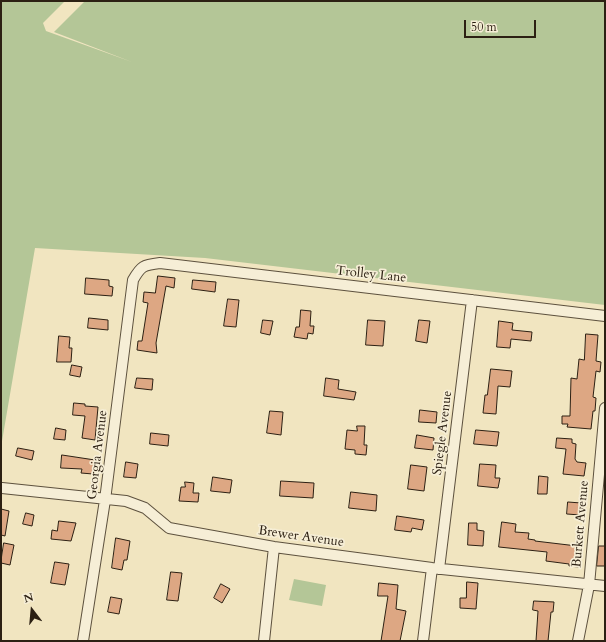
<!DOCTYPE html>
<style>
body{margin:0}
#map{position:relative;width:606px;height:642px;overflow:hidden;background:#f1e5c0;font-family:Cardo,serif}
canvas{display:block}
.frame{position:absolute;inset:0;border:2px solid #2c2013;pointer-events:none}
.north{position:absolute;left:12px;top:590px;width:40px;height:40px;-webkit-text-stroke:3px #f6eed6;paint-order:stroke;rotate:344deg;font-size:11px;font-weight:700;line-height:16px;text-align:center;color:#2c2013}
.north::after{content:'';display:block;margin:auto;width:14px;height:18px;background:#2c2013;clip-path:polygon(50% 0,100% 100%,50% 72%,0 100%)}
.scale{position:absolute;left:464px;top:20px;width:72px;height:18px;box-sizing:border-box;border:2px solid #2c2013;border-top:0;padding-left:5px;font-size:12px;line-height:14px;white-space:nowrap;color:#2c2013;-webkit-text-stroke:3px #f6eed6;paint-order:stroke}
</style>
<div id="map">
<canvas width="606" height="642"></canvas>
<div class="frame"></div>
<div class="north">N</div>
<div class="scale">50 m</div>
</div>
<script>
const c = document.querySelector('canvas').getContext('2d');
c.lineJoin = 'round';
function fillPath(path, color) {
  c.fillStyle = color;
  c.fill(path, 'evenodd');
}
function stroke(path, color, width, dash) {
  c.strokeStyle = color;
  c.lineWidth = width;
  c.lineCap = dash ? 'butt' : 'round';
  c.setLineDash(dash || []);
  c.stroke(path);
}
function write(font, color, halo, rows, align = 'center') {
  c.font = font + ' Cardo,serif';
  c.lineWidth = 3.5;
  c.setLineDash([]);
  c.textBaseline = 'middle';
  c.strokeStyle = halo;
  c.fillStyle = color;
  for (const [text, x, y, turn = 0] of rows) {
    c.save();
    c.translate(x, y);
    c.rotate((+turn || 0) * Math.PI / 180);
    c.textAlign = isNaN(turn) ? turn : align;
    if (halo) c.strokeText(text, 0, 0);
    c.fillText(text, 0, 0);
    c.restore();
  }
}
const green = new Path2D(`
 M1 1H65L43 23 46 31 132 62 54 32 85 1H605V305L205 258 35 248 1 447Z
 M294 579 326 585 322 606 289 600Z`);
const building = new Path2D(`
 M158 276 175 278 174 288 166 286 156 343 157 353 137 350 138 341H142L148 303 143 302 144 292 155 293Z
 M86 278 109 280V286L113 287 112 296 85 294Z
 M193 280 216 282 215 292 192 289Z
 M228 299 239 300 236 327 224 326Z
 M301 310 311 311 310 326H314L313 334 308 333 307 339 294 337 296 327H299Z
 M89 318 108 320V330L88 328Z
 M263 320 273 321 270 335 261 333Z
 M368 320 385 321 383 346 366 345Z
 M419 320 430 321 427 343 416 341Z
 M499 321 513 323 512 330 532 332 531 341 511 339 510 348 497 347Z
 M586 334 598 335 596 361 601 362 600 372 596 371 593 397 596 398 595 411H593L591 429 567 427 568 424H562V416H570L571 378 577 379 579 359 584 360Z
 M59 336 70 337 69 348H72L71 362H57Z
 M72 365 82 367 80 377 70 375Z
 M491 369 512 371 510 387 498 386 496 414 483 413 485 395H487Z
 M137 378 153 379 152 390 135 388Z
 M326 378 339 380 338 389 356 392 354 400 324 396Z
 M74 403 85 404V406L98 407 95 440 82 438 85 416 73 415Z
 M420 410 437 412 436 423 419 422Z
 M270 411 283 412 281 435 267 433Z
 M357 426H365L364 445H367L366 455 355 454V450L345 449 347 430 357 431Z
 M56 428 66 430 65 440 54 439Z
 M476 430 499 432 497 446 474 444Z
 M151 433 169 435 168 446 150 444Z
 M417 435 434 438 433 450 415 448Z
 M557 438 572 439V443L576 444 575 459 577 462 586 463 584 476 563 474 566 449 556 448Z
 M18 448 34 451 32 460 16 456Z
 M62 455 95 460 93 474 81 473 82 469 61 468Z
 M126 462 138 464 136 478 124 477Z
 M480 464 496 465 495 478H500L498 488 478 486Z
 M411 465 427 467 424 491 408 489Z
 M539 476 548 477 547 494H538Z
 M213 477 232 480 230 493 211 491Z
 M281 481 314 483 313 498 280 496Z
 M185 482 194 483 193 493H199L198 502 179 501 181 487H185Z
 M351 492 377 495 376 511 349 508Z
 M568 502 581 503 580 515 567 514Z
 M1 509 9 511 5 536 1 535Z
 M26 513 34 515 32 526 23 524Z
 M397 516 424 520 422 530 412 528 411 532 395 530Z
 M59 521 76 523 71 541 51 539 52 530 57 531Z
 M502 522 516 524 515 532 529 533 528 539 535 540V541L577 546V551H580L579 567 569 566V564L546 561 547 552 499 547Z
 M469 523H477V530L484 531 483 546 468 545Z
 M116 538 130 541 127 560H124L122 570 112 568Z
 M4 543 14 545 10 565 1 563Z
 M599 546H605V566H597Z
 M55 562 69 564 65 585 51 583Z
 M171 572 182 573 178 601 167 600Z
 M467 582 478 583 476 609 460 608V598H466Z
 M379 583 398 585 396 609 406 611 400 641H381L388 596H378Z
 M221 584 230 589 222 603 214 598Z
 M111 597 122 599 119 614 108 612Z
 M534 601 554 602 553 612H551L548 641H536L538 611 533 610Z`);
const minor = new Path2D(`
 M2 488 126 501 145 508 169 528 274 547 432 568 605 586
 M439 569 472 300
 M83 641 105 500 133 280C141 266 143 265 160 263L605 316
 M264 641 274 547
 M423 641 432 568
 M578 641 589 585 605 408`);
const streetNames = [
 ["Trolley Lane",371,275,6],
 ["Spiegle Avenue",443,433,-83],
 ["Georgia Avenue",98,455,-83],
 ["Burkett Avenue",581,524,-85],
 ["Brewer Avenue",301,537,8]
];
fillPath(green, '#b4c697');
fillPath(building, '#dda783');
stroke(building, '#2c2013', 1);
stroke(minor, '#5d513e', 12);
stroke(minor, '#f6eed6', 10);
write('13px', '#2c2013', '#f6eed6', streetNames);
</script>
